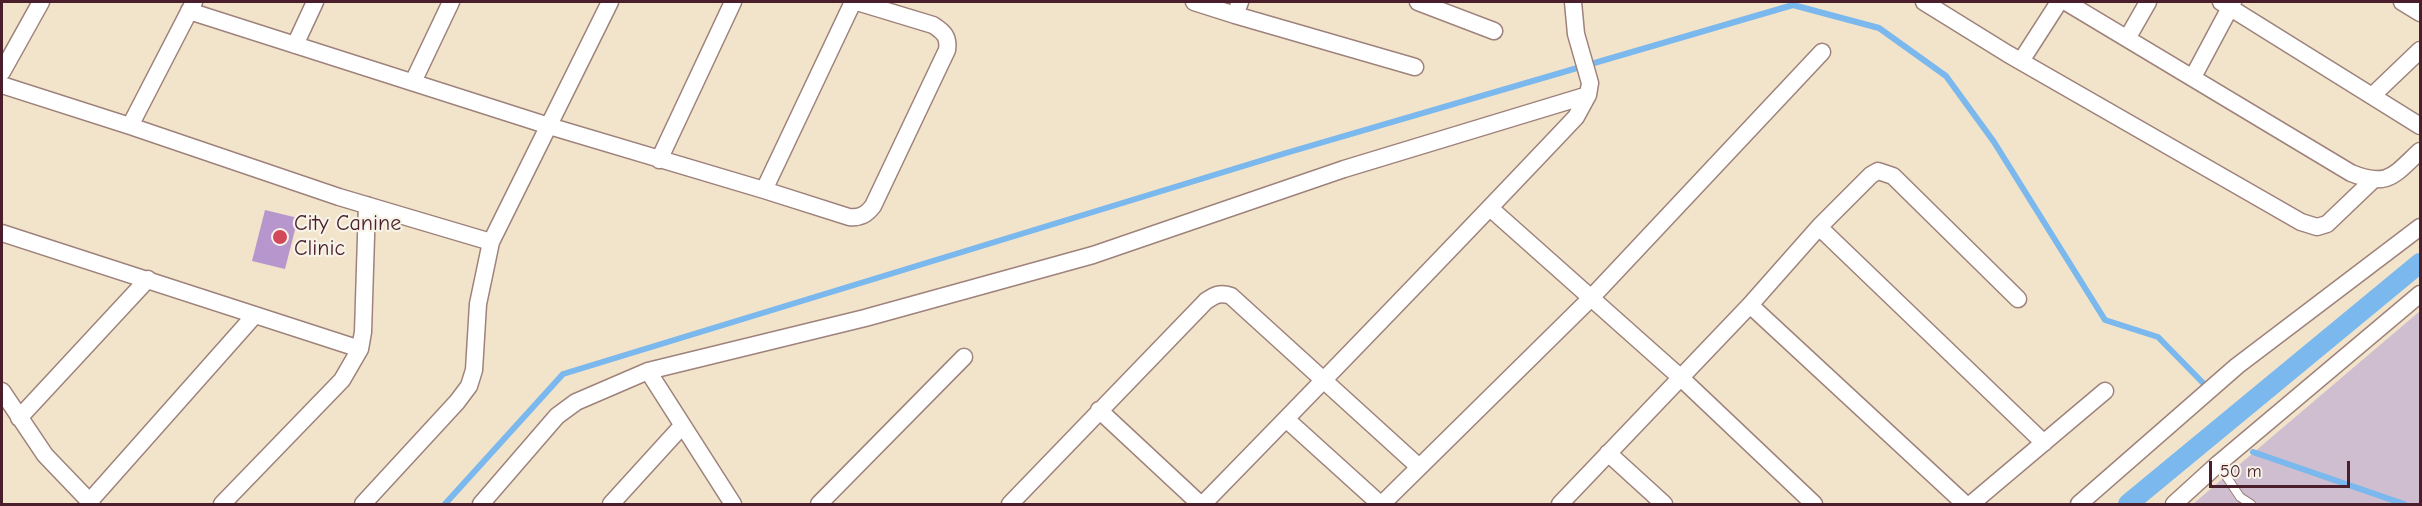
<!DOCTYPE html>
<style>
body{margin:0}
#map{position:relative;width:2422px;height:506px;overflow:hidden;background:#f2e4cb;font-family:"Comic Neue",sans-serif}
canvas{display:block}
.frame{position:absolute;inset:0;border:3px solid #4a1f2b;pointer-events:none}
.scale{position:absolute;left:2209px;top:461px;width:141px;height:27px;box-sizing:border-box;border:3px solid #4a1f2b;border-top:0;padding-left:8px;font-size:18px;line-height:21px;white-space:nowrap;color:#4a1f2b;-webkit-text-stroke:4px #f7f3e8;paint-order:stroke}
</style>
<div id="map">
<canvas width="2422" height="506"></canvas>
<div class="frame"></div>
<div class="scale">50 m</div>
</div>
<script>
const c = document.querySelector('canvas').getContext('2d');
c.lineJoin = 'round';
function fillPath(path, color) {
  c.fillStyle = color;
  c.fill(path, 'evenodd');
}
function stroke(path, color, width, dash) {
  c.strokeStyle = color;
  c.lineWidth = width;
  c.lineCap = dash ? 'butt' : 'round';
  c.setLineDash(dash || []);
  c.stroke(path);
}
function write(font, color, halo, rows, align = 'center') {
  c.font = font + ' "Comic Neue",sans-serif';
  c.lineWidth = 4.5;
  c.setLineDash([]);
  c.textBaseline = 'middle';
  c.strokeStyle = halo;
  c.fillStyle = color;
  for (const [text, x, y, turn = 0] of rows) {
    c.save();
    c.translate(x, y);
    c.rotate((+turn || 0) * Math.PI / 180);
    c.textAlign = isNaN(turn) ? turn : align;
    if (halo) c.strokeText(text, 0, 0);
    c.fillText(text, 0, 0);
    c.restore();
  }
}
const industrial = new Path2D(`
 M2420 311V504H2193Z`);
const stream = new Path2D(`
 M2253 452 2404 504
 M445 504 563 374 1286 153 1793 5 1879 28 1946 76 1994 142 2105 320 2158 337 2206 386`);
const canal = new Path2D(`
 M2128 504 2420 263`);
const building = new Path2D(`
 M265 210 298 218 285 269 252 261Z`);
const service = new Path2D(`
 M2218 464 2240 497 2251 504`);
const minor = new Path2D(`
 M1194 2 1235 15 1240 2
 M1418 2 1494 31
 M1924 2 2008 54 2301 222 2317 227 2327 224 2372 181
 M2066 2 2351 173C2388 188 2394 175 2420 151
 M2221 2 2420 126
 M2402 2 2420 13
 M189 11 549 126 764 190 849 217C860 218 866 215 873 206L947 50C949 37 944 32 933 25L857 2
 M1235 15 1415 67
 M2128 37 2148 2
 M295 45 315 2
 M2021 61 2059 2
 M2 72 41 2
 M2193 77 2233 2
 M413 82 451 2
 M2 85 130 126 339 197 491 242
 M2373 95 2420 50
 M130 126 194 2
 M659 160 733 2
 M764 190 853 2
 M1490 208 1680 377 1814 504
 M1819 227 2044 443
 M2 233 360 349
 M1750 305 1965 504
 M648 371 733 504
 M2 391 45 455 92 504
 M1099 410 1200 504
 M19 418 148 279
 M1286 419 1380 504
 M1608 453 1664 504
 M89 502 254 316
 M222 504 342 380 360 349 363 332 367 205
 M363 504 457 402 469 386 474 370 478 304 491 242 610 2
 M481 504 557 416 576 402 648 371 865 318 1093 255 1344 169 1588 95
 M611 504 682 426
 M819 504 964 357
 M1010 504 1206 301C1215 295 1220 292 1231 296L1418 466
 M1203 504C1328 376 1453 247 1576 117L1588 95 1590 83 1576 34 1573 2
 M1382 504 1590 299 1822 52
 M1560 504 1750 305 1819 227 1871 175 1878 171 1893 176 2018 299
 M1971 504 2105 391
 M2079 504 2237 366 2420 227
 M2174 504 2218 464 2420 294`);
const markers = [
 [280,237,8,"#d1495b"]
];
const poiNames = [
 ["City Canine",294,224],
 ["Clinic",294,249]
];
fillPath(industrial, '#cebed0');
stroke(stream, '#7ab8ed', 6);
stroke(canal, '#7ab8ed', 20);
fillPath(building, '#b796cd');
stroke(service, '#9e827b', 10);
stroke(minor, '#9e827b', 19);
stroke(service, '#fff', 8);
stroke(minor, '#fff', 16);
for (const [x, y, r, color] of markers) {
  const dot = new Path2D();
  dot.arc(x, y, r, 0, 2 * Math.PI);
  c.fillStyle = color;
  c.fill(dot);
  stroke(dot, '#f7f3e8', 2);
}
write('22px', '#4a1f2b', '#f7f3e8', poiNames, 'left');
</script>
